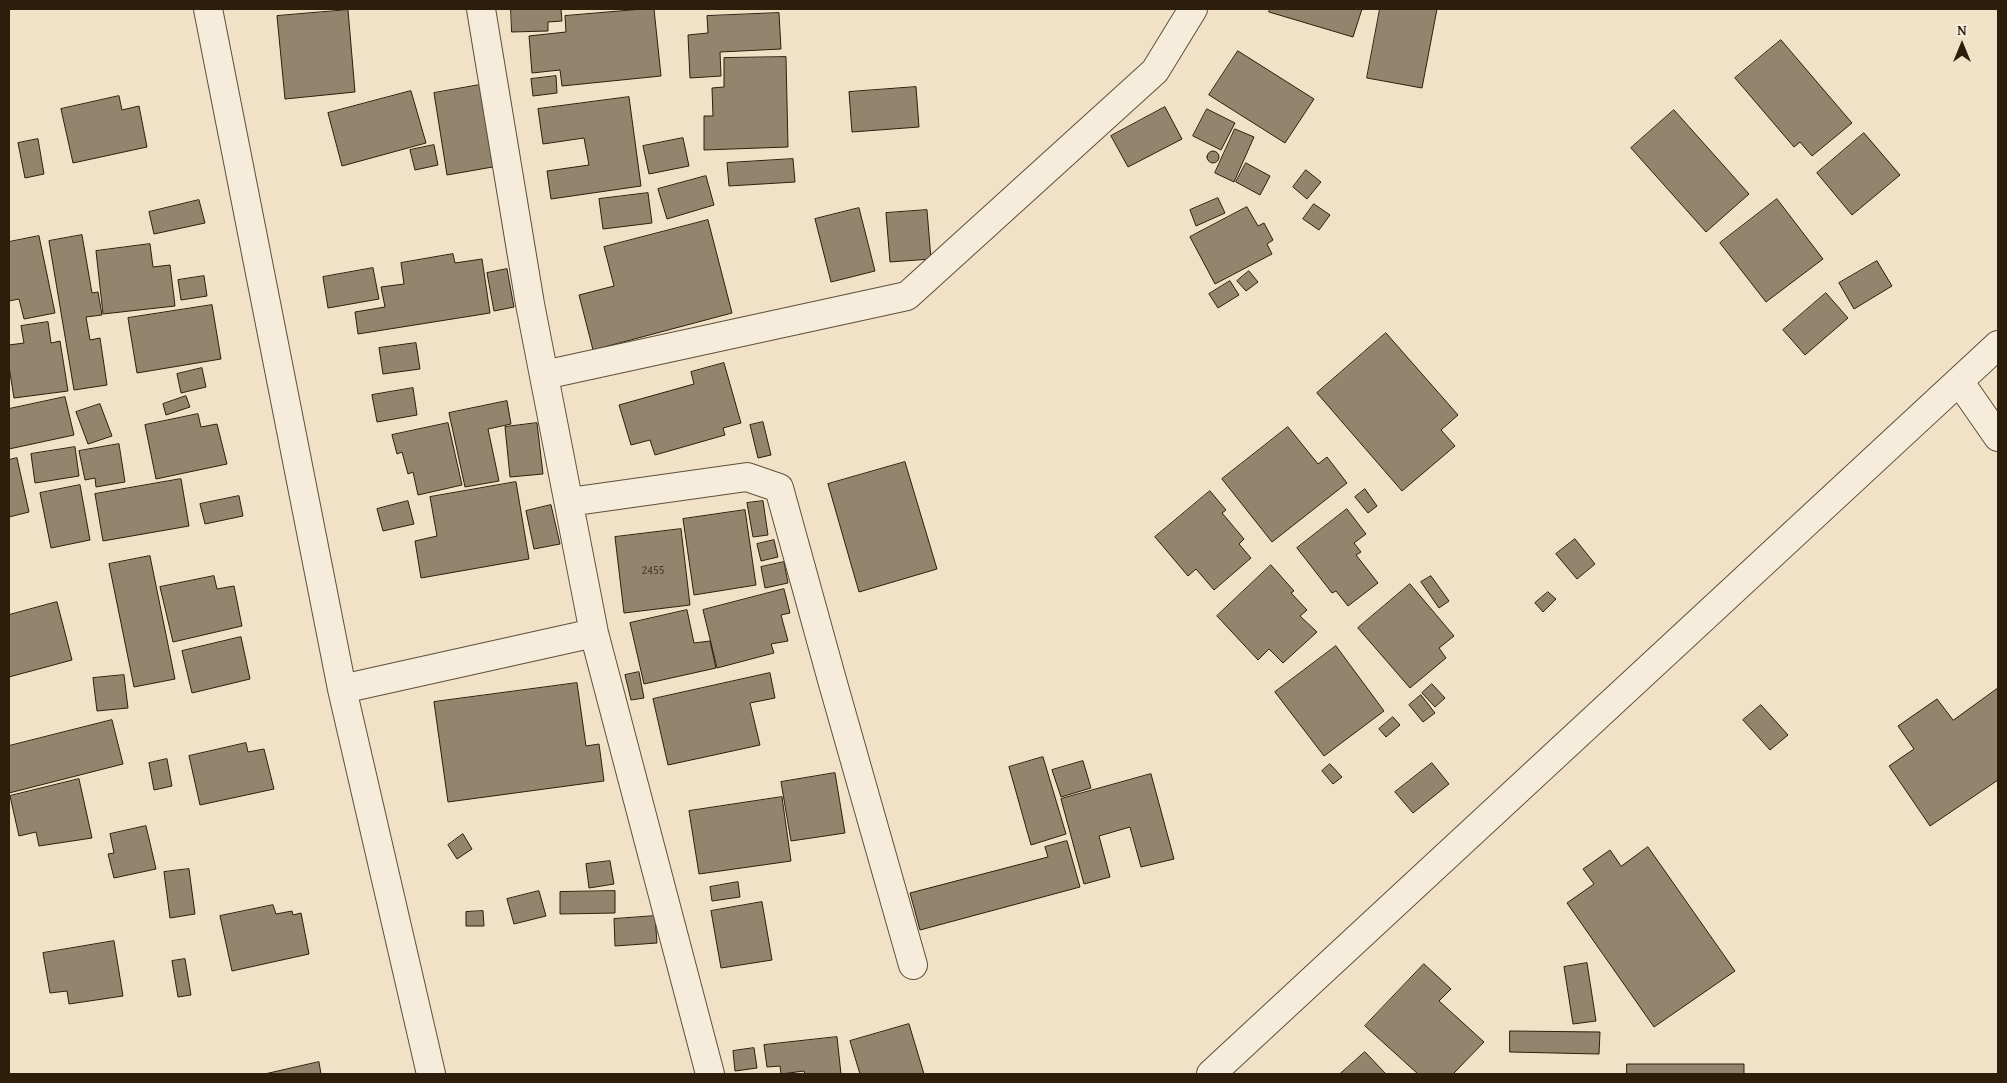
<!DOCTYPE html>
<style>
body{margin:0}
#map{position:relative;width:2007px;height:1083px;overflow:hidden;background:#f1e2c7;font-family:"Gentium Book Plus",serif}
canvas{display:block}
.frame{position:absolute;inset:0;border:10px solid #2d1e0c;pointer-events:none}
.north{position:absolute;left:1937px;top:20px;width:50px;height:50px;-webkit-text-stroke:4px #f6ecdb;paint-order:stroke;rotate:0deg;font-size:14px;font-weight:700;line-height:20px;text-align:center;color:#2d1e0c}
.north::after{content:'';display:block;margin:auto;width:18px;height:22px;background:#2d1e0c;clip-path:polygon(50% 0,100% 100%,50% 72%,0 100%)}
</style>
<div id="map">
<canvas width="2007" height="1083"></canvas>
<div class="frame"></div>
<div class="north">N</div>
</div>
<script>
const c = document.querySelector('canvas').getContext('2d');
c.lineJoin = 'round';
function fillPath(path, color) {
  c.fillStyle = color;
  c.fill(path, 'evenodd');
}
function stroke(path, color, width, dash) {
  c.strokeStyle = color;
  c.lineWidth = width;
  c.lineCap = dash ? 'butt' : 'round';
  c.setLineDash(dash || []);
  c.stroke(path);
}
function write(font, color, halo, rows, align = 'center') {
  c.font = font + ' "Gentium Book Plus",serif';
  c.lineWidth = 4;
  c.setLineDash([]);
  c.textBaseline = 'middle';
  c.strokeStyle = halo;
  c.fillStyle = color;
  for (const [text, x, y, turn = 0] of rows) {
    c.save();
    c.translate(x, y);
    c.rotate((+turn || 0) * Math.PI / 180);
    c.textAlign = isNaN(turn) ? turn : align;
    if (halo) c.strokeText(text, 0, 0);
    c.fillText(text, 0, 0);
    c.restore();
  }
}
const building = new Path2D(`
 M511 9H561L562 21 548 22V31L512 32Z
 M643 9H654L661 76 562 86 560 70 532 73 529 36 566 32 565 16Z
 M1270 9H1362L1353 37 1269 12Z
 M1380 9H1437L1422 88 1367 78Z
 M348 10 355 92 285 99 277 16Z
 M779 13 781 49 720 52 721 76 690 78 688 35 708 33 707 16Z
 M1781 40 1852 123 1812 156 1800 142 1794 147 1735 78Z
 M1238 51 1314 99 1285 143 1209 95Z
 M786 57 788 147 704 150V116H713L712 88 724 87V58Z
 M556 76 557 93 533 96 531 79Z
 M491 83 504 165 447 175 434 93Z
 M916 87 919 127 852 132 849 92Z
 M411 91 426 143 342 166 328 113Z
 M119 96 122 110 139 106 147 147 73 163 61 109Z
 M629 97 641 186 551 199 547 171 589 165 584 138 543 144 538 109Z
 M1165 107 1182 139 1128 167 1111 136Z
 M1207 109 1235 123 1221 150 1193 136Z
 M1674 110 1749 194 1706 232 1631 148Z
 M1235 129 1254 137 1234 182 1215 173Z
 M1864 133 1900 175 1852 215 1817 173Z
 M683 138 689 166 649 174 643 146Z
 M38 139 44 174 25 178 18 143Z
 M434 145 438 165 415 170 410 150Z
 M1207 157a6 6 0 1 1 12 0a6 6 0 1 1-12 0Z
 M793 159 795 182 729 186 727 163Z
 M1246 163 1270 176 1260 195 1236 182Z
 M1306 170 1321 182 1307 199 1293 187Z
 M706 176 714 205 667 219 658 189Z
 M648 193 652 223 603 229 599 199Z
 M1218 198 1225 213 1196 226 1190 210Z
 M1777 199 1823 259 1766 302 1720 243Z
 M199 200 205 223 154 234 149 212Z
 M1314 204 1330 215 1319 230 1303 219Z
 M1247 207 1258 226 1264 223 1273 240 1267 244 1272 254 1215 284 1190 237Z
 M859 208 875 271 831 282 815 219Z
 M927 210 931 259 890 262 886 213Z
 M708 220 732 313 593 350 579 295 614 286 604 247Z
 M82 235 92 293 98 292 102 315 86 317 90 340 100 338 107 385 74 390 49 241Z
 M39 236 55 313 24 319 19 299 9 301V242Z
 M150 244 153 267 170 265 175 306 103 314 96 251Z
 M453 254 455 263 482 259 490 313 358 334 355 312 385 307 381 287 404 284 401 263Z
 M1877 261 1892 286 1854 309 1839 283Z
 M373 268 379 299 328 308 323 277Z
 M507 269 514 307 494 311 487 273Z
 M1249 271 1258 282 1246 291 1237 281Z
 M204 276 207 296 181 300 178 280Z
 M1230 281 1239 295 1218 308 1209 294Z
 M1826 293 1848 318 1805 355 1783 330Z
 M212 305 221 359 137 373 128 318Z
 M48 322 51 343 60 341 68 391 14 398 9 367V345L24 343 21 326Z
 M1386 333 1458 415 1441 430 1455 446 1402 491 1317 393Z
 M416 343 420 369 383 374 379 348Z
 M724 363 741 423 723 428 725 435 655 455 650 440 631 445 619 405 694 384 691 372Z
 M202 368 206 387 181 393 177 374Z
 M413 388 417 415 377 422 372 395Z
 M186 396 190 407 166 415 163 404Z
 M65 397 74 435 9 449V409Z
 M507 401 511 424 488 429 499 481 465 487 449 413Z
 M100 404 112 436 88 444 76 412Z
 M198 414 201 427 217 424 227 464 156 479 145 425Z
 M763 422 771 455 758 458 750 425Z
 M448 423 462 485 418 495 413 472 408 474 402 452 397 454 392 435Z
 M537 423 543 474 510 477 505 427Z
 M1288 427 1318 464 1327 457 1347 483 1272 542 1222 479Z
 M119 444 125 482 96 487 95 478 85 480 79 451Z
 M75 447 79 476 35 483 31 454Z
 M17 458 29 512 9 517V460Z
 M905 462 937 569 859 592 828 484Z
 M181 479 189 526 103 541 95 494Z
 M516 482 529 559 421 578 415 541 437 536 430 497Z
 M80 485 90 540 51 548 40 493Z
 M1365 489 1377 506 1368 513 1355 497Z
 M1210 491 1226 510 1222 513 1244 539 1239 544 1251 558 1214 590 1196 569 1188 576 1155 537Z
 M239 496 243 516 205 524 200 504Z
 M408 501 414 524 383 531 377 509Z
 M763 501 768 535 753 537 747 503Z
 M551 505 560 544 534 549 526 511Z
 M1347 509 1366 534 1354 543 1361 552 1356 555 1378 583 1348 606 1336 591 1332 593 1297 548Z
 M745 510 756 585 694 595 683 519Z
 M681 529 690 605 624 613 615 537Z
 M1575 539 1595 564 1577 579 1556 554Z
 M774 540 778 557 761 561 757 544Z
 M150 556 175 679 134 687 109 564Z
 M784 562 788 583 765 588 761 567Z
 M1271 565 1294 591 1291 593 1307 610 1300 616 1317 632 1283 663 1269 649 1258 660 1217 616Z
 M214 576 217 589 234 586 242 626 173 642 160 587Z
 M1431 576 1449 601 1439 608 1421 582Z
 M1410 584 1454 636 1439 648 1446 658 1410 688 1358 628Z
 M784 589 790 613 781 615 788 641 771 644 774 653 717 668 703 610Z
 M1548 592 1556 599 1543 612 1535 603Z
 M57 602 72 660 9 677V615Z
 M687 610 694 643 710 641 716 668 644 684 630 623Z
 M241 637 250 679 192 693 182 651Z
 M1336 646 1384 711 1324 756 1275 692Z
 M639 672 644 698 631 700 625 675Z
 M770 673 775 698 750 703 760 745 668 765 653 699Z
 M124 675 128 708 97 711 93 678Z
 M577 683 586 746 599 744 604 781 448 802 434 702Z
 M1432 684 1445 698 1435 707 1422 693Z
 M1997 689 1998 691V780L1930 826 1889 766 1914 749 1898 726 1937 699 1953 720Z
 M1421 695 1435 713 1423 722 1409 705Z
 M1761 705 1788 735 1770 750 1743 720Z
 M1393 717 1400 725 1386 737 1379 729Z
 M112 720 123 764 9 793V746Z
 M246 743 248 752 264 749 274 789 200 805 189 756Z
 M1043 757 1066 834 1031 845 1009 767Z
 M167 759 172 786 154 790 149 763Z
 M1083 761 1091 788 1061 797 1052 770Z
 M1432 763 1449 784 1413 813 1395 792Z
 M1330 764 1342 777 1333 784 1322 771Z
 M835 773 845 833 791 841 781 782Z
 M1151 774 1174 859 1141 867 1130 827 1099 836 1110 877 1084 884 1061 799Z
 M79 779 92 838 39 846 36 832 19 836 10 796Z
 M782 797 791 861 699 874 689 811Z
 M146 826 156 869 114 878 108 854 114 853 110 834Z
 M463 834 472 849 457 859 448 845Z
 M1067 841 1080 887 920 930 910 893 1048 857 1045 847Z
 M1648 847 1735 971 1654 1027 1567 903 1594 884 1583 869 1610 850 1621 866Z
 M610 861 614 884 589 888 586 864Z
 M189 869 195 914 170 918 164 872Z
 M738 882 740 897 712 901 710 887Z
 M539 891 546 916 514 924 507 899Z
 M615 891V913L560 914V892Z
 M762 902 772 960 721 968 711 911Z
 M273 905 276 914 292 911 293 915 301 913 309 954 232 971 220 916Z
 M483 911 484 926H466V912Z
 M655 916 657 943 615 946 614 919Z
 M114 941 123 996 69 1004 67 991 50 993 43 953Z
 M185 959 191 995 178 997 172 961Z
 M1587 963 1596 1021 1573 1024 1564 967Z
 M1424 964 1451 989 1439 1001 1484 1042 1453 1074H1418L1365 1026Z
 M909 1024 924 1074H860L850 1041Z
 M1510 1031 1600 1032 1599 1054 1510 1052Z
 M837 1037 841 1074H805L804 1071 781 1074 780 1066 767 1067 764 1045Z
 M754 1048 757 1068 735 1071 733 1051Z
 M1365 1052 1386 1074H1340Z
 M319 1062 321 1074H265Z
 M1627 1064H1744V1074H1627Z`);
const minor = new Path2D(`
 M208 9 342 689 431 1074
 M481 9 530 304 594 633 710 1074
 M544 375 907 296 1155 71 1193 9
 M1959 381 1998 437
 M569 502 747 477 779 488 832 680 913 965
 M342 689 594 633
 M1211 1074 1998 345`);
const numberNames = [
 ["2455",653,571]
];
fillPath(building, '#93846d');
stroke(building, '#2d1e0c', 1);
stroke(minor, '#5e4f3b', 30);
stroke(minor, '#f6ecdb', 28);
write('12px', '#463824', null, numberNames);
</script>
